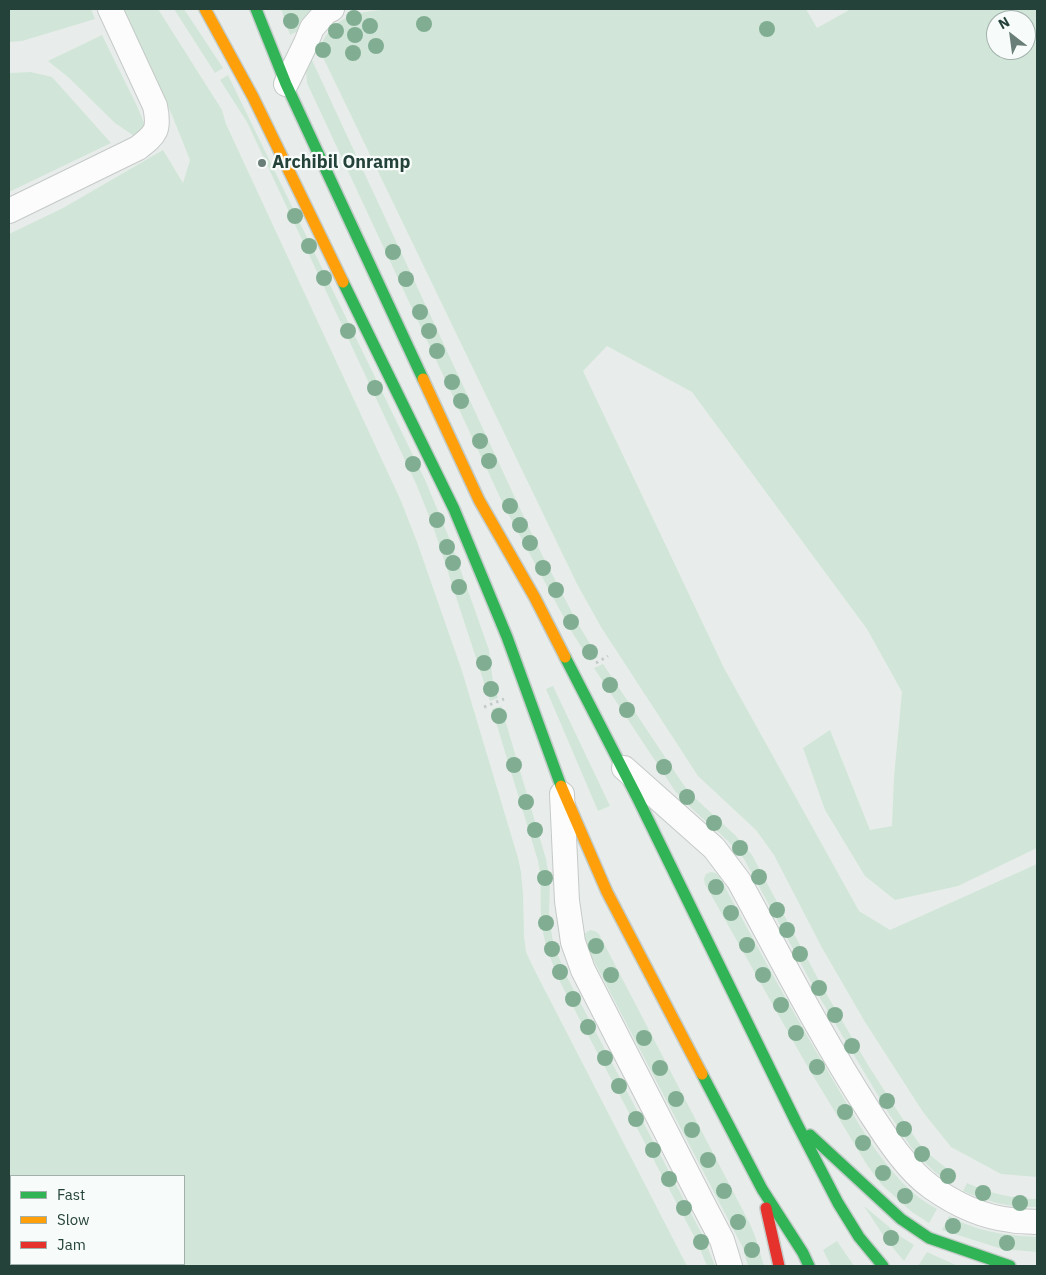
<!DOCTYPE html>
<style>
body{margin:0}
#map{position:relative;width:1046px;height:1275px;overflow:hidden;background:#e8edeb;font-family:"IBM Plex Sans",sans-serif}
canvas{display:block}
.frame{position:absolute;inset:0;border:10px solid #24423a;pointer-events:none}
.legend{position:absolute;left:10px;top:1175px;width:175px;height:90px;box-sizing:border-box;background:#f7fbf9;border:1px solid #a3b1ad;margin:0;padding:6px 9px;list-style:none;font-size:15px;color:#24423a}
.legend li{display:flex;align-items:center;gap:10px;height:25px}
.legend b{width:25px;border:1px solid #a3b1ad}
.north{position:absolute;left:986px;top:10px;width:50px;height:50px;box-sizing:border-box;background:#f7fbf9;border:1px solid #a3b1ad;border-radius:50%;rotate:330deg;font-size:14px;font-weight:700;line-height:20px;text-align:center;color:#24423a}
.north::after{content:'';display:block;margin:auto;width:18px;height:22px;background:#697e78;clip-path:polygon(50% 0,100% 100%,50% 72%,0 100%)}
</style>
<div id="map">
<canvas width="1046" height="1275"></canvas>
<div class="frame"></div>
<ul class="legend">
<li><b style="height:6px;background:#30b455"></b>Fast</li>
<li><b style="height:6px;background:#ff9f0a"></b>Slow</li>
<li><b style="height:6px;background:#e5322d"></b>Jam</li>
</ul>
<div class="north">N</div>
</div>
<script>
const c = document.querySelector('canvas').getContext('2d');
c.lineJoin = 'round';
function fillPath(path, color) {
  c.fillStyle = color;
  c.fill(path, 'evenodd');
}
function stroke(path, color, width, dash) {
  c.strokeStyle = color;
  c.lineWidth = width;
  c.lineCap = dash ? 'butt' : 'round';
  c.setLineDash(dash || []);
  c.stroke(path);
}
function write(font, color, halo, rows, align = 'center') {
  c.font = font + ' "IBM Plex Sans",sans-serif';
  c.lineWidth = 4.5;
  c.setLineDash([]);
  c.textBaseline = 'middle';
  c.strokeStyle = halo;
  c.fillStyle = color;
  for (const [text, x, y, turn = 0] of rows) {
    c.save();
    c.translate(x, y);
    c.rotate((+turn || 0) * Math.PI / 180);
    c.textAlign = isNaN(turn) ? turn : align;
    if (halo) c.strokeText(text, 0, 0);
    c.fillText(text, 0, 0);
    c.restore();
  }
}
const green = new Path2D(`
 M9 9H91L95 19 22 41 9 42Z
 M121 9H158L222 110 226 124 401 501 417 542 462 671 518 858 521 872 523 894 524 936 526 952 534 969 687 1266H9V234L63 208 163 150 183 183 190 160 172 115ZM11 1176H184V1264H11Z
 M174 9H184L223 68 215 73Z
 M281 9H320L302 29 290 35Z
 M397 9H806L817 28 851 9H1037V848L958 886 895 900 865 876 825 810 803 748 830 730 870 830 892 826 894 777 902 692 867 629 692 392 607 346 583 371 724 668 859 911 890 930 1037 864V1177L1001 1174 951 1147 923 1112 865 1022 821 946 774 855 756 830 698 776 601 627 577 584 319 49C334 12 363 11 397 9ZM996 20H1026V50H996Z
 M102 35 137 106 145 125 137 138 115 123 68 77 48 61Z
 M311 58 536 543 578 624 598 657 590 661 570 629 505 508 307 83 306 69Z
 M31 72 52 77 111 143 9 192V73Z
 M228 75 426 482 450 540 489 650 493 682 498 698 490 701 433 526 417 486 247 122 220 80Z
 M603 664 683 784 696 799 735 835 752 855 823 988 868 1065 893 1104 918 1142 930 1155 956 1176 951 1184 936 1173 923 1161 911 1147 886 1109 817 993 744 859C725 834 696 816 675 791L594 668Z
 M553 686 610 806 598 811 546 689Z
 M501 706 546 859 550 883 549 915 552 936 554 946 568 979 704 1238 715 1266H707L697 1242 560 982C551 960 542 940 541 915 540 897 542 880 538 861L492 709Z
 M711 872 716 873 719 876C755 943 791 1009 830 1075 853 1113 874 1155 907 1187 916 1196 926 1203 937 1209L929 1223 912 1212 882 1185 867 1165 806 1064 705 884 704 879 706 874Z
 M590 930 595 931 599 934 750 1224 755 1236 764 1266H748L743 1248 584 942C583 936 584 933 590 930Z
 M967 1183C989 1193 1013 1199 1037 1199V1207C1011 1208 987 1202 963 1191Z
 M864 1206 900 1236 914 1245 904 1261 887 1241Z
 M949 1216C978 1232 1004 1235 1037 1237V1252L1002 1249 942 1230Z
 M837 1241 854 1266H831L823 1250Z
 M927 1252 958 1266H959H918Z`);
const path = new Path2D(`
 M596 663 608 656
 M484 707 504 699`);
const street = new Path2D(`
 M286 84 306 43 312 28 326 12 332 9
 M9 211 138 148C156 134 160 130 155 106L110 9
 M624 768 714 848 739 881C781 958 821 1037 869 1111 886 1137 906 1169 931 1187 955 1204 982 1217 1011 1220 1019 1222 1029 1221 1037 1222
 M562 794 567 901 573 942 583 970 701 1200 722 1240 730 1266`);
const fast = new Path2D(`
 M256 9 286 84 423 379
 M343 282 454 509 507 637 561 786
 M565 657 637 797 796 1122 838 1203 859 1237 883 1266
 M702 1074 762 1189 803 1253 809 1266
 M810 1135 901 1219 929 1238 1010 1266`);
const slow = new Path2D(`
 M205 9 253 97 343 282
 M423 379 479 500 535 598 565 657
 M561 786 607 892 702 1074`);
const jam = new Path2D(`
 M766 1208 779 1266`);
const trees = [
 [354,18],
 [291,21],
 [424,24],
 [370,26],
 [767,29],
 [336,31],
 [355,35],
 [376,46],
 [323,50],
 [353,53],
 [295,216],
 [309,246],
 [393,252],
 [324,278],
 [406,279],
 [420,312],
 [348,331],
 [429,331],
 [437,351],
 [452,382],
 [375,388],
 [461,401],
 [480,441],
 [489,461],
 [413,464],
 [510,506],
 [437,520],
 [520,525],
 [530,543],
 [447,547],
 [453,563],
 [543,568],
 [459,587],
 [556,590],
 [571,622],
 [590,652],
 [484,663],
 [610,685],
 [491,689],
 [627,710],
 [499,716],
 [514,765],
 [664,767],
 [687,797],
 [526,802],
 [714,823],
 [535,830],
 [740,848],
 [759,877],
 [545,878],
 [716,887],
 [777,910],
 [731,913],
 [546,923],
 [787,930],
 [747,945],
 [596,946],
 [552,949],
 [800,954],
 [560,972],
 [611,975],
 [763,975],
 [819,988],
 [573,999],
 [781,1005],
 [835,1015],
 [588,1027],
 [796,1033],
 [644,1038],
 [852,1046],
 [605,1058],
 [817,1067],
 [660,1068],
 [619,1086],
 [676,1099],
 [887,1101],
 [845,1112],
 [636,1119],
 [904,1129],
 [692,1130],
 [863,1143],
 [653,1150],
 [922,1154],
 [708,1160],
 [883,1173],
 [948,1176],
 [669,1179],
 [724,1191],
 [983,1193],
 [905,1196],
 [1020,1203],
 [684,1208],
 [738,1222],
 [953,1226],
 [891,1238],
 [701,1242],
 [1007,1243],
 [752,1250]
];
const markers = [
 [262,163,5,"#697e78"]
];
const poiNames = [
 ["Archibil Onramp",272,163]
];
fillPath(green, '#d1e6d8');
stroke(street, '#c5cac8', 26);
stroke(fast, '#c3ccc9', 14);
stroke(slow, '#c3ccc9', 14);
stroke(jam, '#c3ccc9', 14);
stroke(path, '#c3ccca', 3, [2.5, 4]);
stroke(street, '#fcfcfc', 24);
stroke(fast, '#30b455', 11);
stroke(slow, '#ff9f0a', 11);
stroke(jam, '#e5322d', 11);
c.fillStyle = '#81ae93';
for (const [x, y] of trees) {
  c.beginPath();
  c.arc(x, y, 8, 0, 2 * Math.PI);
  c.fill();
}
for (const [x, y, r, color] of markers) {
  const dot = new Path2D();
  dot.arc(x, y, r, 0, 2 * Math.PI);
  c.fillStyle = color;
  c.fill(dot);
  stroke(dot, '#f7fbf9', 2);
}
write('bold 18px', '#24423a', '#f7fbf9', poiNames, 'left');
</script>
